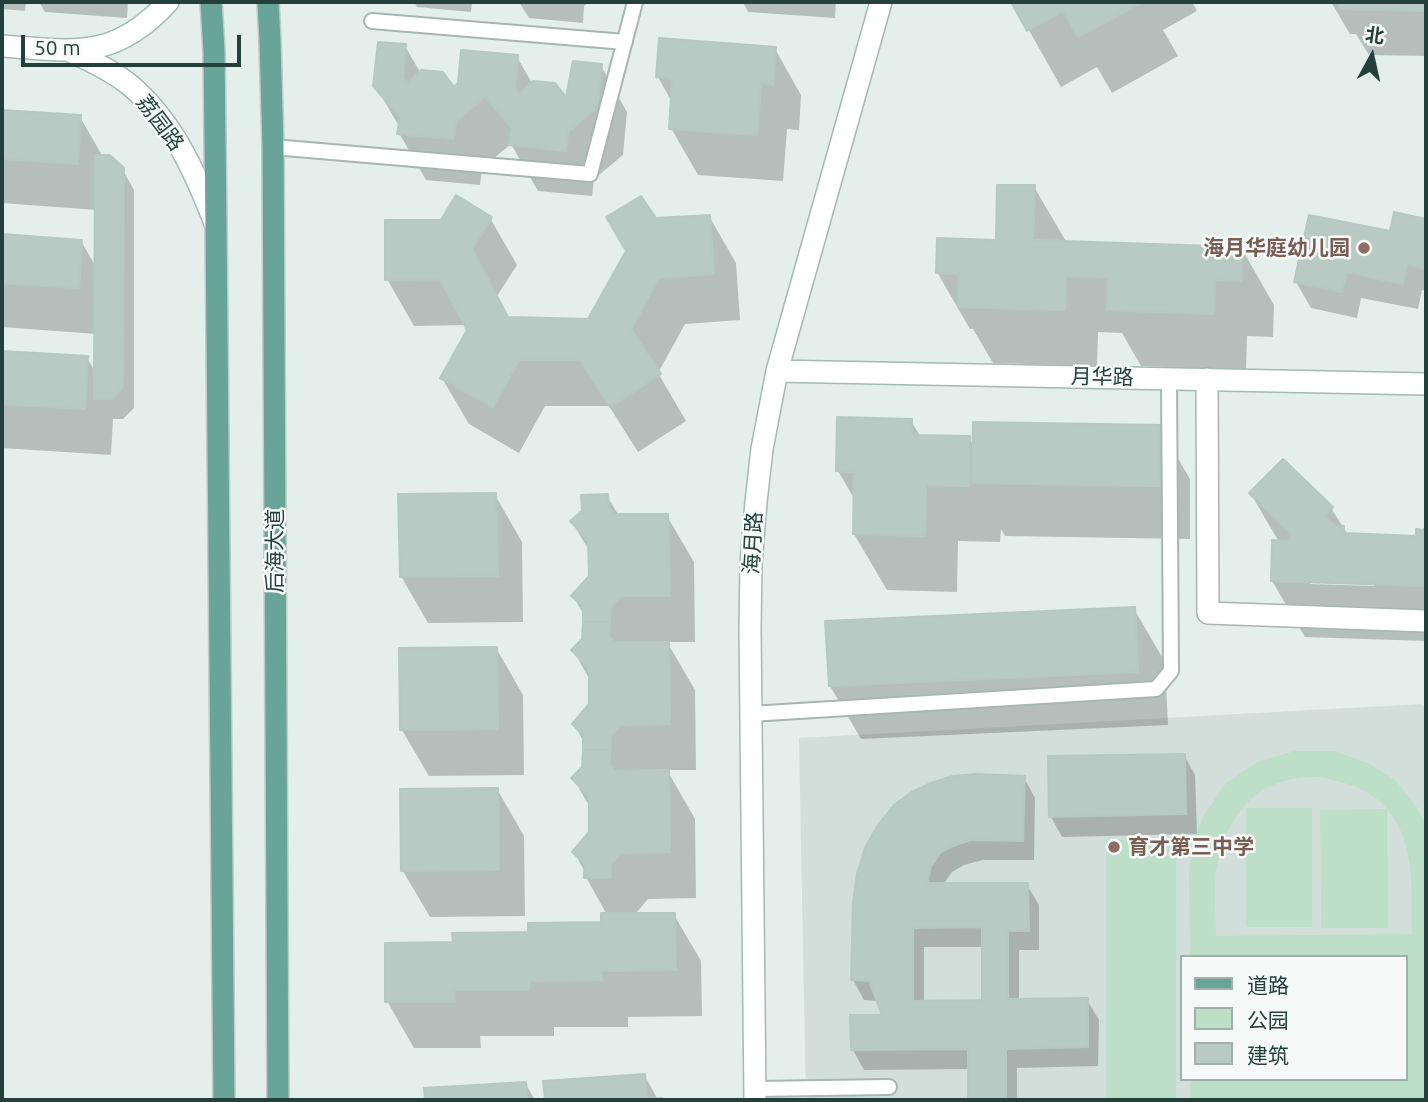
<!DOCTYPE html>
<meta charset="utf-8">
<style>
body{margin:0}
#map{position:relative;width:1428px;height:1102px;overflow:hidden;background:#e4eeea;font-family:Ubuntu,"Noto Sans SC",sans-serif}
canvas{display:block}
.frame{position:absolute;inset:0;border:4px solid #23403a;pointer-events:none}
.legend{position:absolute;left:1180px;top:955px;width:228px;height:126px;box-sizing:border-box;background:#f5faf8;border:2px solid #a1b0ac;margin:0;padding:9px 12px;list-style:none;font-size:21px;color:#23403a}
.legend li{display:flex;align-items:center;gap:14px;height:35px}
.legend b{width:35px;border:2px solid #a1b0ac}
.north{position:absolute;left:1337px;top:21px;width:70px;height:70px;-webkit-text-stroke:5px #f5faf8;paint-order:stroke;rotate:8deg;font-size:19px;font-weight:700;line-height:28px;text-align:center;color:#23403a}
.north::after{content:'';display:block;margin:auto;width:24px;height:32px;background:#23403a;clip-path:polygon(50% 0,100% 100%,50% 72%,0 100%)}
.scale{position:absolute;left:21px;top:35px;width:220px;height:32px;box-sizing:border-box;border:4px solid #23403a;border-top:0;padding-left:9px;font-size:21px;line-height:24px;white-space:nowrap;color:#23403a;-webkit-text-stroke:5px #f5faf8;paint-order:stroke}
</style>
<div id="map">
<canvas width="1428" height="1102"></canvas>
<div class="frame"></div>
<ul class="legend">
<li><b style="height:9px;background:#68a498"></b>道路</li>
<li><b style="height:19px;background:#bddfc8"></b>公园</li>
<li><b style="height:19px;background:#b9c9c3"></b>建筑</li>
</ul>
<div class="north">北</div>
<div class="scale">50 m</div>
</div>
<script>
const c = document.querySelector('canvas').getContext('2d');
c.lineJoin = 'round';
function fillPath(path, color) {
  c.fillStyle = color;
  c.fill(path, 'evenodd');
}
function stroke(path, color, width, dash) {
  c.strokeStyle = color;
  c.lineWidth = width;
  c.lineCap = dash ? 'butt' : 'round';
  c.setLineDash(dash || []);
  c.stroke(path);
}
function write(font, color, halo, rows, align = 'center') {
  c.font = font + ' Ubuntu,"Noto Sans SC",sans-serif';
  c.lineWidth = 5;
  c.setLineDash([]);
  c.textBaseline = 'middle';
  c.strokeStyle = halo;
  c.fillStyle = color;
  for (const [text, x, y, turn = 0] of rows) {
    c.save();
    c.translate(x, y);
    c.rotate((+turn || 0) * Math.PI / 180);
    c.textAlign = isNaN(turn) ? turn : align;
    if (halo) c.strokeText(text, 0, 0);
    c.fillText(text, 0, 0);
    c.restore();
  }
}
const built = new Path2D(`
 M1422 704 1426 707V1100H806L799 738ZM1181 957H1405V1079H1181Z`);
const green = new Path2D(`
 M1295 751H1335L1370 764 1395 780 1416 806 1426 824V1100H1190V1079H1405V957H1190L1189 873 1192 844 1204 815 1226 783 1260 761ZM1320 777C1345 783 1370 788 1387 809L1320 810 1321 928H1388L1387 809C1416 842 1411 892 1412 934L1216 936C1216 918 1213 883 1217 866 1225 824 1248 787 1293 779 1302 777 1311 777 1320 777Z
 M1246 808H1312V927H1246Z
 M1106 840H1176V1100H1106Z`);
const shadow = new Path2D(`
 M2 2H26L25 11 2 9Z
 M39 2H128L127 18 45 12Z
 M414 2H472L471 12 417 7Z
 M519 2H589L584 6 583 23 529 18Z
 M743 2H836L835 18 748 12Z
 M1013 2H1192L1197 11 1163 30 1178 56 1112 93 1097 67 1061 87Z
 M1331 2H1426V56L1369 55 1356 34H1350Z
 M405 46 420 72 453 89 517 57 532 83 567 102 601 66 627 112 623 155 594 179 592 196 538 191 511 144 482 168 480 185 426 180 399 133 400 128 375 85Z
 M775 49 801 95 799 130 787 129 783 181 698 175 671 128 672 102 658 77Z
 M2 112 80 117 103 157 122 169 134 190V408L123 419H113L111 455 2 448V352L87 358 96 373V334L2 327V236L81 241 96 267 97 210 2 203Z
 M1034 187 1067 243 1242 249 1274 305 1273 337 1247 336 1246 370 1141 366 1122 333 1098 332 1097 366 993 363 973 329H970L937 272 997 242Z
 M1395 214 1426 221V291L1422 290 1418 309 1361 298 1357 318 1311 308 1296 282 1391 233Z
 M709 216 736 263 740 320 685 324 658 373 686 421 638 452 609 406H545L519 453 469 424 442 378 469 330 467 325 414 326 387 279 442 221 490 218 517 265 497 296 509 319 589 320 655 220Z
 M911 421 920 436 969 438 974 446 1159 426 1190 479V539L1005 536 1001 529 1000 542 958 541 957 592 887 590 854 534 855 500 838 471Z
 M1251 494 1331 508 1348 535 1417 538 1426 529V641L1305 637 1272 581 1279 542ZM1310 580 1375 583V586L1310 584Z
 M495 495 522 542 523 622 428 623 401 576Z
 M607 496 619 516H667L694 562 695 642H667L695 690 696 770H667L695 819 696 898 648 899 637 912V915H674L701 961 702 1016 628 1017V1027H554V1036H480L481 1048H414L387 1001 454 944 603 924 607 915 586 877 585 872 574 852 591 833V809L573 778 584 768 585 744 574 724 591 705 590 680 573 650 584 640V615L573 596 590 577V552L572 522Z
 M1134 609 1165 662 1168 725 861 739 830 686Z
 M496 648 523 695 524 775 429 776 402 730Z
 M1184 755 1195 775 1197 834 1062 837 1051 817Z
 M1024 778 1035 798 1034 860H983L964 865 952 872 943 885H1027L1039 905V950H1019V1000H1087L1099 1020 1098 1066 1017 1068V1100H970V1069L864 1070 853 1050 885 1017 878 1001 864 1000 853 980 854 902ZM924 947H984V1002H924Z
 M497 789 524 836 525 916 430 917 403 871Z
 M645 1076 658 1100H661H547L545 1082Z
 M525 1083 535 1100H427L426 1090Z`);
const building = new Path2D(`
 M1011 2H1142L1078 37 1063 11 1027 31Z
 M1340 2H1426V11L1340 9Z
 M659 38 776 47 773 85 761 83 757 135 669 129 672 79 656 77Z
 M378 42 406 44 403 78 408 83 421 70 443 72 454 87 458 83 461 50 518 55 515 89 520 94 533 81 555 83 566 97 573 61 602 64 597 108 568 132 566 151 509 145 512 128 485 97 456 121 454 139 397 134 400 117 373 86Z
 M2 110 81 115 78 164 2 159Z
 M95 155H110L124 168 123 387 112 399H94Z
 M997 185H1035L1033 240 1243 247 1241 281 1215 280 1214 314 1107 310 1108 277 1066 276 1065 310 958 307 959 274 936 273 937 238 996 240Z
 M456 195 492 217 472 249 508 317 588 319 626 251 606 217 641 196 656 218 710 215 714 274 659 278 631 329 661 374 610 407 580 360H519L493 407 440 378 467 330 440 279 385 280V220H441Z
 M1394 212 1426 219V269L1407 265 1403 284 1347 272 1342 292 1294 282 1309 215 1390 231Z
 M2 234 82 240 79 288 2 283Z
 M2 351 88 356 85 409 2 404Z
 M837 417 912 419V435L970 436 969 486 926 485 925 536 853 534 854 472 836 471Z
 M973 422 1160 425V486L972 483Z
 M1283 459 1333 507 1324 516 1334 525 1344 526V533L1416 536V529L1423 530 1426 527V586L1271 581 1272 540 1290 541 1289 532 1249 493Z
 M496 493 498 576 400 577 398 494Z
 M608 494 609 508 615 514H668L670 596H621L610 608V622H583V606L571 596 589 576 588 540 570 521 582 511 581 495Z
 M1135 607 1138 672 829 686 825 621Z
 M583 622H610L609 636 615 642H669L670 724 621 725 611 736 610 750H583V735L572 724 589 704V668L571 650 582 639Z
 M497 647 498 729 400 730 399 648Z
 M583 750H610V764L615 771 669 770 670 852 622 853 611 864V878H584V863L572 852 589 832V796L571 778 582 767Z
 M1185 754 1186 814 1049 817 1048 756Z
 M976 774 1025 776 1023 841 971 840 953 846 941 852 931 867 927 883H1028L1029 931H1008V999L1088 998V1047L1006 1049V1100H968V1049L851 1050 850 1015H882L869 981 851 980 853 902 857 874 865 848 878 825 894 805 912 792 931 783 953 776ZM982 927V1000L913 1001V928Z
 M498 788 499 870 401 871 400 789Z
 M601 913H675L676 970 602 971V980L529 981V990H454L455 1002H385V943L453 942 452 933 528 932V923L601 922Z
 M645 1074 647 1099 662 1098V1100H545L543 1081Z
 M526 1082 527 1100H425L424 1088Z`);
const lane = new Path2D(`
 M372 21 625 42
 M273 147 590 174 635 2
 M750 714 1156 689 1171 671 1169 379
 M755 1089 889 1087`);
const street = new Path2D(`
 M1207 379 1208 613 1426 621`);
const secondary = new Path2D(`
 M2 46C74 51 114 61 168 2
 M70 51C91 61 113 71 131 86 173 122 195 172 215 223
 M777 371 1426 384
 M755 1100 750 628 751 564 756 502 762 449 777 371 881 2`);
const primary = new Path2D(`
 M211 2 214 51 216 226 224 1100
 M268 2 270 41 273 147 278 1100`);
const markers = [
 [1364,248,7,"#8d6e63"],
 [1114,847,7,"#8d6e63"]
];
const streetNames = [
 ["荔园路",160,123,53],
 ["月华路",1102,377,1],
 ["海月路",753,543,-87],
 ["后海大道",275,551,-90]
];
const educationNames = [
 ["海月华庭幼儿园",1350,248],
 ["育才第三中学",1128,847,"left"]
];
fillPath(built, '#d2ded9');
fillPath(green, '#bddfc8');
fillPath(shadow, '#0003');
fillPath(building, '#b9c9c3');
stroke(building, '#b6c8c2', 2);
stroke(lane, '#a6b6b2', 18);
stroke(street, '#a6b6b2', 24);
stroke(secondary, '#a2bab3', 24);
stroke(primary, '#c1cac8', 24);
stroke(lane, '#fff', 14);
stroke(street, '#fff', 21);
stroke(secondary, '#fff', 21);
stroke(primary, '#68a498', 21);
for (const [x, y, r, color] of markers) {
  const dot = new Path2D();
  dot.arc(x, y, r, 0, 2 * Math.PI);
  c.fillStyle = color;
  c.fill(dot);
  stroke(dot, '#f5faf8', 2.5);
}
write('21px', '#23403a', '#f5faf8', streetNames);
write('bold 21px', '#785e54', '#f5faf8', educationNames, 'right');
</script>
